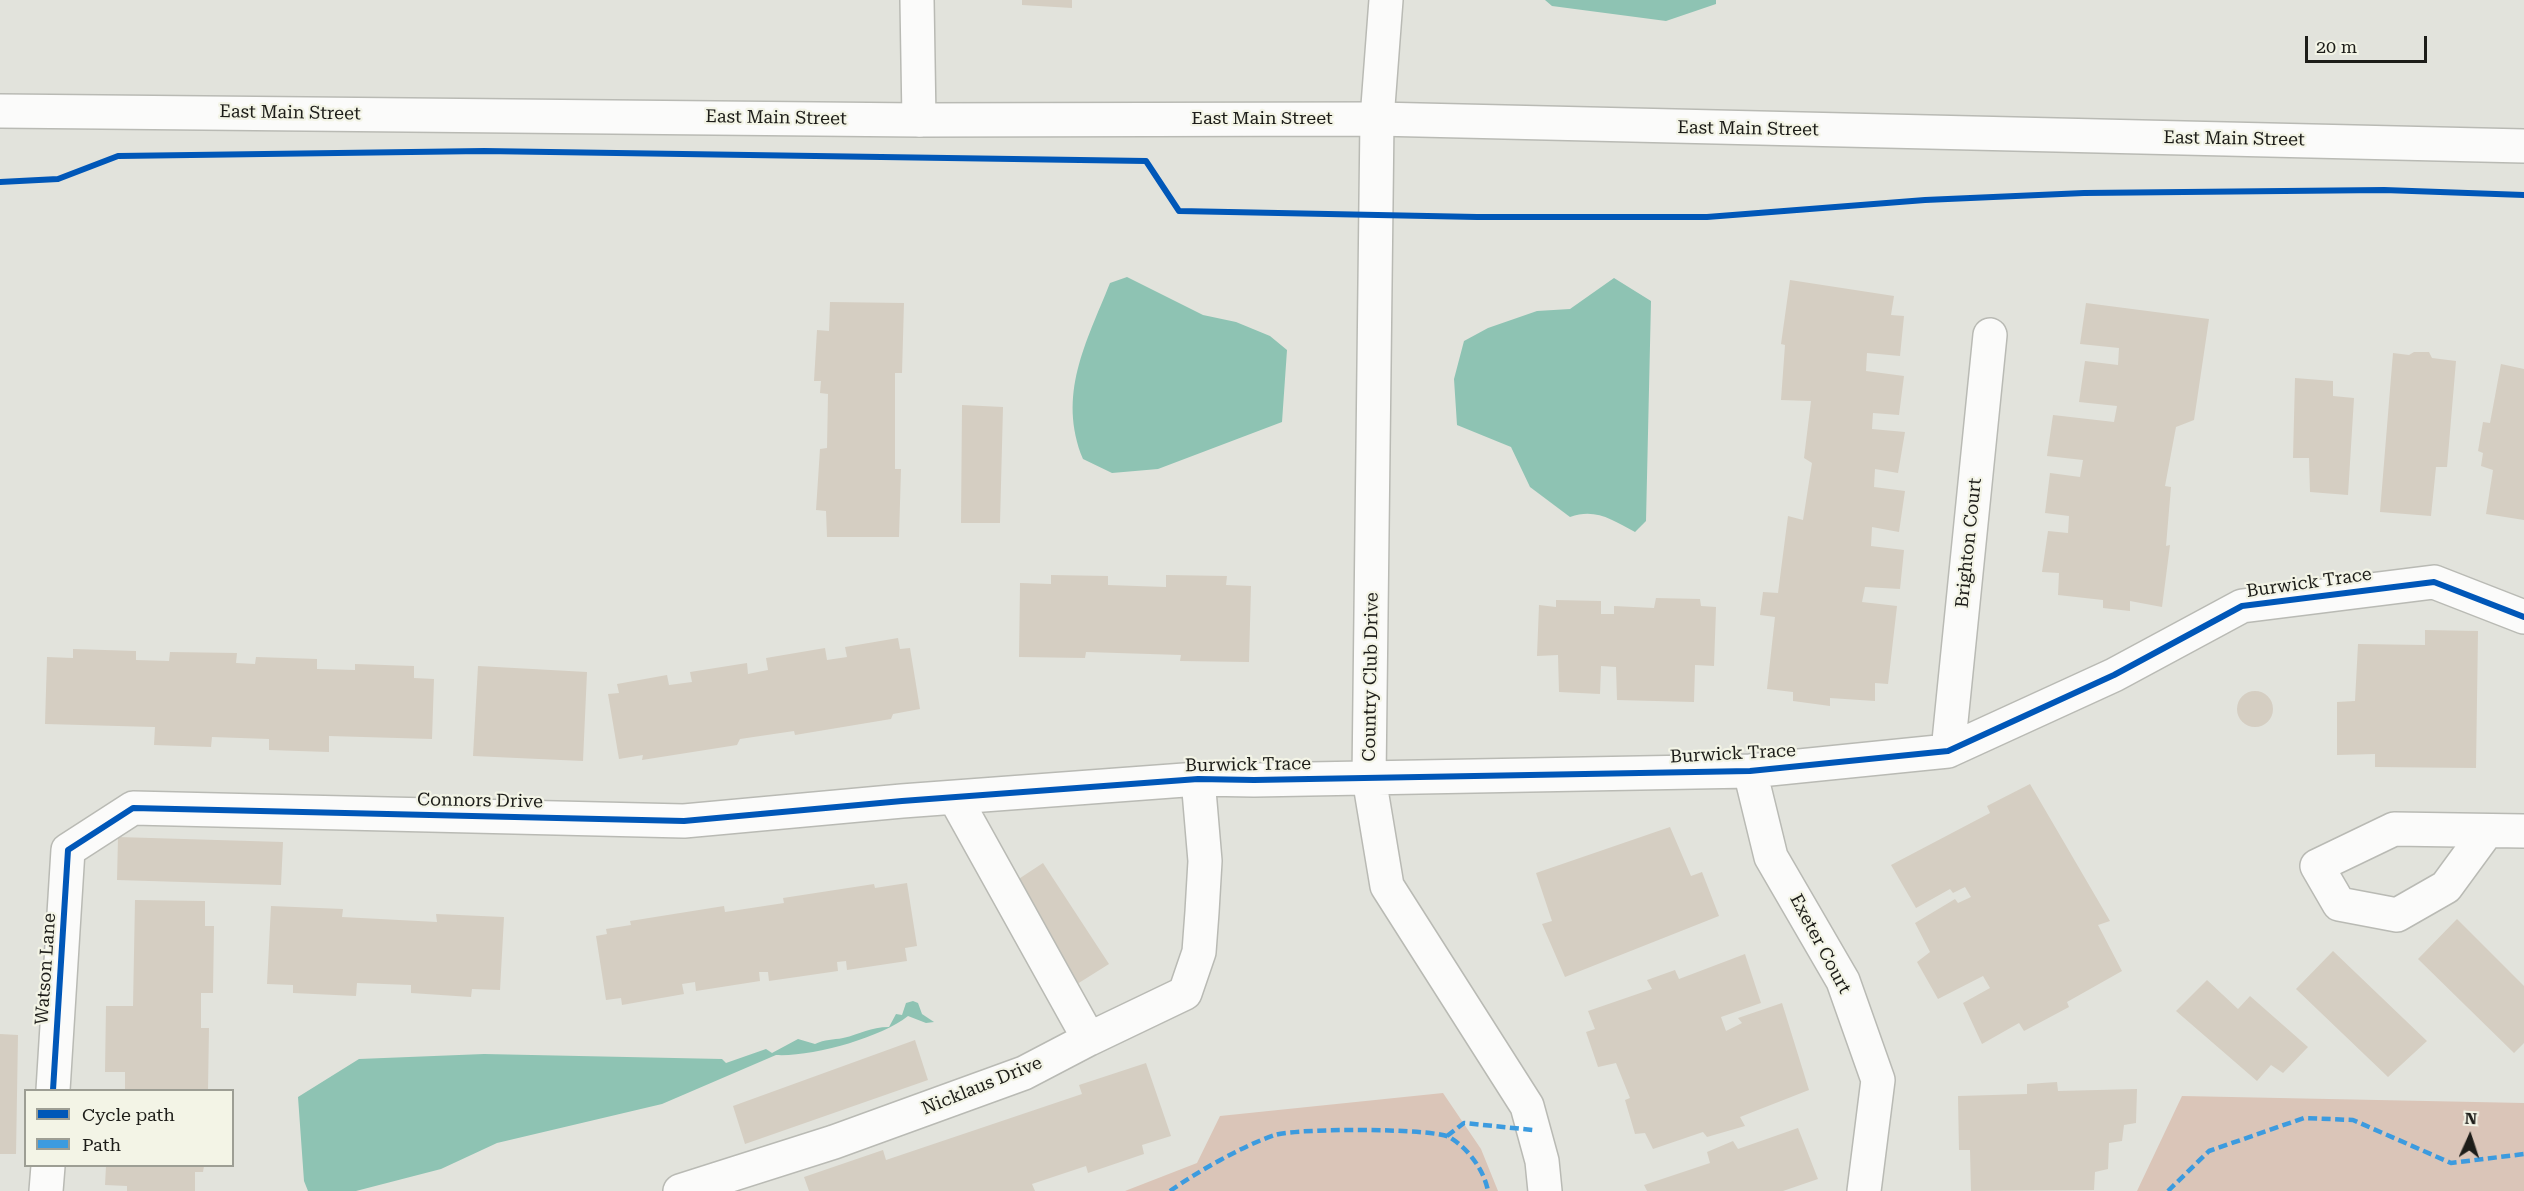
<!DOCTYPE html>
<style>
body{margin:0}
#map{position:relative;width:2524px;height:1191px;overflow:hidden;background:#e2e3dc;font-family:"Roboto Serif",serif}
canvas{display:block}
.legend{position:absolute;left:24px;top:1089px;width:210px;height:78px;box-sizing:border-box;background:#f3f4e6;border:2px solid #9d9e94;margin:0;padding:8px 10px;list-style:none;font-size:18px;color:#1d1d19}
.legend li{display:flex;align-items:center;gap:12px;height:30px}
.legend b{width:30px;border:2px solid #9d9e94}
.north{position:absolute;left:2440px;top:1107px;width:60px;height:60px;-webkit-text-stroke:4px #f3f4e6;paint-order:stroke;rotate:3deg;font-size:16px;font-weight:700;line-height:24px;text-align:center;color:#1d1d19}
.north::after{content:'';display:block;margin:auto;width:21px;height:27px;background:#1d1d19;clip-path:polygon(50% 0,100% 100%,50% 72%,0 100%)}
.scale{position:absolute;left:2305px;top:36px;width:122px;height:27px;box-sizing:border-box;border:3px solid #1d1d19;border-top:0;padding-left:8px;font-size:18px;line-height:21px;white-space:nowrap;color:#1d1d19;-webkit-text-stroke:4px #f3f4e6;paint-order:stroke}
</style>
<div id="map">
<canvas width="2524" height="1191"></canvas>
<ul class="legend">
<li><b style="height:8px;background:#0057b8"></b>Cycle path</li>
<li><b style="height:8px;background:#3c9bdf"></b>Path</li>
</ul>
<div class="north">N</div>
<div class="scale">20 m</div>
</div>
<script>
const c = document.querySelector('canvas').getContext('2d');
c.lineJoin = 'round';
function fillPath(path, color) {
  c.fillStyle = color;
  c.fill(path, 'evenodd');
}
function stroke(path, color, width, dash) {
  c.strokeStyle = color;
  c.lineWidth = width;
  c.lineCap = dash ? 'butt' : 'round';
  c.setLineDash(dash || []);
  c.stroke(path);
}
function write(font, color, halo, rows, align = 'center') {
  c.font = font + ' "Roboto Serif",serif';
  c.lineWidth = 4.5;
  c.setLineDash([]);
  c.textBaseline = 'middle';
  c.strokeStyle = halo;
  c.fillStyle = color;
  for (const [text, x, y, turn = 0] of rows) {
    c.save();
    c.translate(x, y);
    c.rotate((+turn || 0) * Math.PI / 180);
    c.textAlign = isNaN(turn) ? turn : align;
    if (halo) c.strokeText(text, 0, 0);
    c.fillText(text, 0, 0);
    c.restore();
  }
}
const green = new Path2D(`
 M1443 1093 1481 1149 1498 1191H1125L1197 1163 1220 1116Z
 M2182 1096 2524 1103V1191H2137Z`);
const water = new Path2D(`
 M1545 0H1716V4L1666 21 1552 6Z
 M1127 277 1203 315 1236 322 1270 336 1287 350 1282 422 1158 469 1112 473 1083 459C1057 395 1086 343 1110 283Z
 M1614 278 1651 301 1646 521 1635 532C1612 520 1596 508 1570 517L1530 487 1511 447 1457 425 1454 379 1464 341 1488 328 1537 311 1570 309Z
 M913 1001 918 1003 922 1014 934 1022 926 1023 908 1016C880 1038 812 1057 776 1055L662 1104 497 1143 441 1169 356 1191H308L304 1181 298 1097 359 1059 484 1054 722 1059 726 1063 766 1049 772 1053 798 1039 815 1044C825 1039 833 1040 843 1038 861 1034 870 1027 889 1027L896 1014 902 1015 906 1003Z`);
const building = new Path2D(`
 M1022 0H1072V8L1022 5Z
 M1790 280 1894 296 1891 315 1904 316 1900 356 1867 353 1866 371 1904 376 1899 415 1873 413 1872 429 1905 432 1898 473 1875 469 1874 487 1905 491 1899 532 1872 527 1871 546 1904 550 1900 589 1865 587 1862 602 1897 606 1888 684 1875 683V701L1830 698V706L1793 701V692L1767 689 1775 617 1760 615 1763 592 1778 593 1788 516 1803 520 1812 463 1804 458 1811 401 1781 400 1785 345 1781 344Z
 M830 302 904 303 902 373H895V469H901L899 537H827L826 511 816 510 820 449 827 448 828 394 820 393 821 381H814L817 330 829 331Z
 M2086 303 2209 319 2194 420 2176 427 2165 486 2171 487 2166 546 2170 545 2162 607 2130 601V611L2103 608V600L2058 595 2059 573 2042 572 2048 531 2068 533 2069 516 2045 513 2050 473 2080 477 2083 460 2047 456 2053 415 2114 422 2117 406 2079 402 2085 361 2118 365 2119 348 2080 344Z
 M2414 352H2429L2432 358 2456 361 2447 467H2436L2431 516 2380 512 2393 353 2409 355Z
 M2501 364 2524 369V520L2486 514 2493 470 2481 466 2483 453 2478 451 2483 422 2490 423Z
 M2295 378 2333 381V396L2354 398 2348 495 2310 492 2309 458H2293Z
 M962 405 1003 407 1000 523H961Z
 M1051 575 1108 576V585L1166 587V575L1227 576 1226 585 1251 586 1249 662 1180 661 1181 655 1086 652 1085 658 1019 657 1020 583 1051 584Z
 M1656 598 1700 599 1701 606 1716 607 1714 666 1695 665 1694 702 1617 700 1616 667 1601 666 1600 694 1559 692 1558 655 1537 656 1539 605 1556 607V600L1601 601V614H1614V606L1654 608Z
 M2425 630 2478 631 2476 768 2375 767V754L2337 755V702L2355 701 2358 644 2425 645Z
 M898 638 900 649 910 648 920 709 893 714 891 719 795 735 794 731 740 739 737 745 642 760 643 755 619 759 608 694 619 693 617 684 667 675 669 685 692 682 690 672 747 663 748 674 768 670 766 658 825 648 827 660 847 657 845 647Z
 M73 649 136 651V660L169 661 170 652 237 653 236 663 255 664 256 657 317 659V669L355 670V664L414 666V678L434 679 432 739 329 736V752L269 750V739L212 737 211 747 154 745 155 727 45 724 47 657 73 658Z
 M478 666 587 672 583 761 473 756Z
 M2237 709a18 18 0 1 1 36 0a18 18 0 1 1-36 0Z
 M2030 784 2110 921 2098 925 2122 971 2067 1002 2069 1007 2024 1031 2019 1023 1982 1044 1963 1003 1990 988 1983 976 1938 999 1917 962 1930 952 1915 923 1955 899 1958 903 1971 897 1965 887 1953 893 1950 889 1916 908 1891 865 1990 813 1987 806Z
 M1670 827 1691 876 1702 872 1719 916 1565 977 1542 924 1552 921 1536 873Z
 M118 837 283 842 281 885 117 880Z
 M1043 863 1109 964 1074 986 1008 886Z
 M907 883 917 946 905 948 907 961 847 970 846 961 837 962 838 971 769 981 768 972H759L760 981 696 991 695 982 682 984 684 994 622 1005 621 998 606 1000 596 936 607 934 606 929 631 925 630 921 724 906 725 912 784 903 783 898 874 884 875 888Z
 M135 900 205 901V926H214L213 993H201V1028H209L208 1090H125V1072H105L106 1006H133Z
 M271 906 343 909 342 917 437 922 436 914 504 917 500 990 472 989 471 997 411 993V985L357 983 356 996 293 993V985L267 984Z
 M2457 919 2524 986V1043L2514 1053 2418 959Z
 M2333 951 2427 1041 2388 1077 2296 989Z
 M1745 954 1761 1003 1721 1017 1726 1031 1742 1023 1738 1018 1782 1003 1809 1090 1740 1117 1745 1126 1707 1137 1703 1132 1653 1149 1645 1133 1635 1134 1625 1100 1630 1098 1616 1063 1598 1067 1586 1032 1595 1029 1588 1011 1652 989 1647 980 1675 970 1679 979Z
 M2207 980 2238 1009 2250 996 2308 1047 2283 1073 2271 1065 2257 1081 2176 1011Z
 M0 1034 18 1035 16 1154H0Z
 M915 1040 928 1080 745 1144 733 1106Z
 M1146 1063 1171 1136 1142 1145 1144 1154 1088 1173 1086 1166 1032 1184 1035 1191H809L804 1177 883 1150 886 1160 1082 1094 1079 1085Z
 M2057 1082 2058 1091 2137 1089 2136 1123 2124 1125 2122 1141 2109 1143 2108 1169 2095 1172 2094 1190 1971 1191 1970 1150H1959L1958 1096 2027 1094V1084Z
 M1798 1128 1818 1179 1783 1191H1647L1644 1185 1710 1163 1707 1152 1733 1141 1738 1149Z
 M106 1166H204L203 1172H195V1191H127V1186L105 1185Z`);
const street = new Path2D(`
 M917 0 919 120
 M1386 0 1377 119 1369 778 1387 886 1527 1106 1542 1161 1545 1191
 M1948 751 1990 335
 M1750 771 1771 857 1843 981 1878 1080 1864 1191
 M2487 831 2446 887 2397 915 2339 904 2317 866 2394 829 2524 831
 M1089 1039 1185 993 1199 952 1202 912 1205 861 1198 779
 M53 1090 68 850 133 808 684 821 902 801 1198 779 1254 780 1750 771 1948 751 2114 675 2242 606 2434 582 2524 617
 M46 1191 48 1166
 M680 1191 834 1142 1024 1073 1089 1039 955 798`);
const secondary = new Path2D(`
 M0 111 919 120 1377 119 2524 146`);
const quiet = new Path2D(`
 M1447 1136 1464 1123 1533 1130
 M1170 1191C1197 1172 1244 1145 1275 1135 1296 1128 1431 1128 1449 1137 1468 1148 1484 1170 1488 1191
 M2168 1191 2209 1151 2304 1118 2353 1120 2451 1163 2524 1154`);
const cycleway = new Path2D(`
 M0 182 58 179 118 156 484 151 1146 161 1179 211 1477 217H1707L1925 200 2084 193 2384 190 2524 195
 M53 1090 68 850 133 808 684 821 902 801 1198 779 1254 780 1750 771 1948 751 2114 675 2242 606 2434 582 2524 617`);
const streetNames = [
 ["East Main Street",290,113,1],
 ["East Main Street",776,118,1],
 ["East Main Street",1262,119],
 ["East Main Street",1748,129,1],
 ["East Main Street",2234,139,1],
 ["Brighton Court",1969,543,-84],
 ["Burwick Trace",2309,583,-8],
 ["Country Club Drive",1371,677,-89],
 ["Burwick Trace",1733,754,-3],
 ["Burwick Trace",1248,765,-1],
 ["Connors Drive",480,801,1],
 ["Exeter Court",1820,944,62],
 ["Watson Lane",46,969,-86],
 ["Nicklaus Drive",982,1086,-22]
];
fillPath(green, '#dac5b8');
fillPath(water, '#8ec3b3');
fillPath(building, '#d5cec2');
stroke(street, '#b9bab4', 36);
stroke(secondary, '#b9bab4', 36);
stroke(street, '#fbfbfa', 33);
stroke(secondary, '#fbfbfa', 33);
stroke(quiet, '#3c9bdf', 4.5, [9, 4.5]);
stroke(cycleway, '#0057b8', 6);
write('18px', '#1d1d19', '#f3f4e6', streetNames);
</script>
